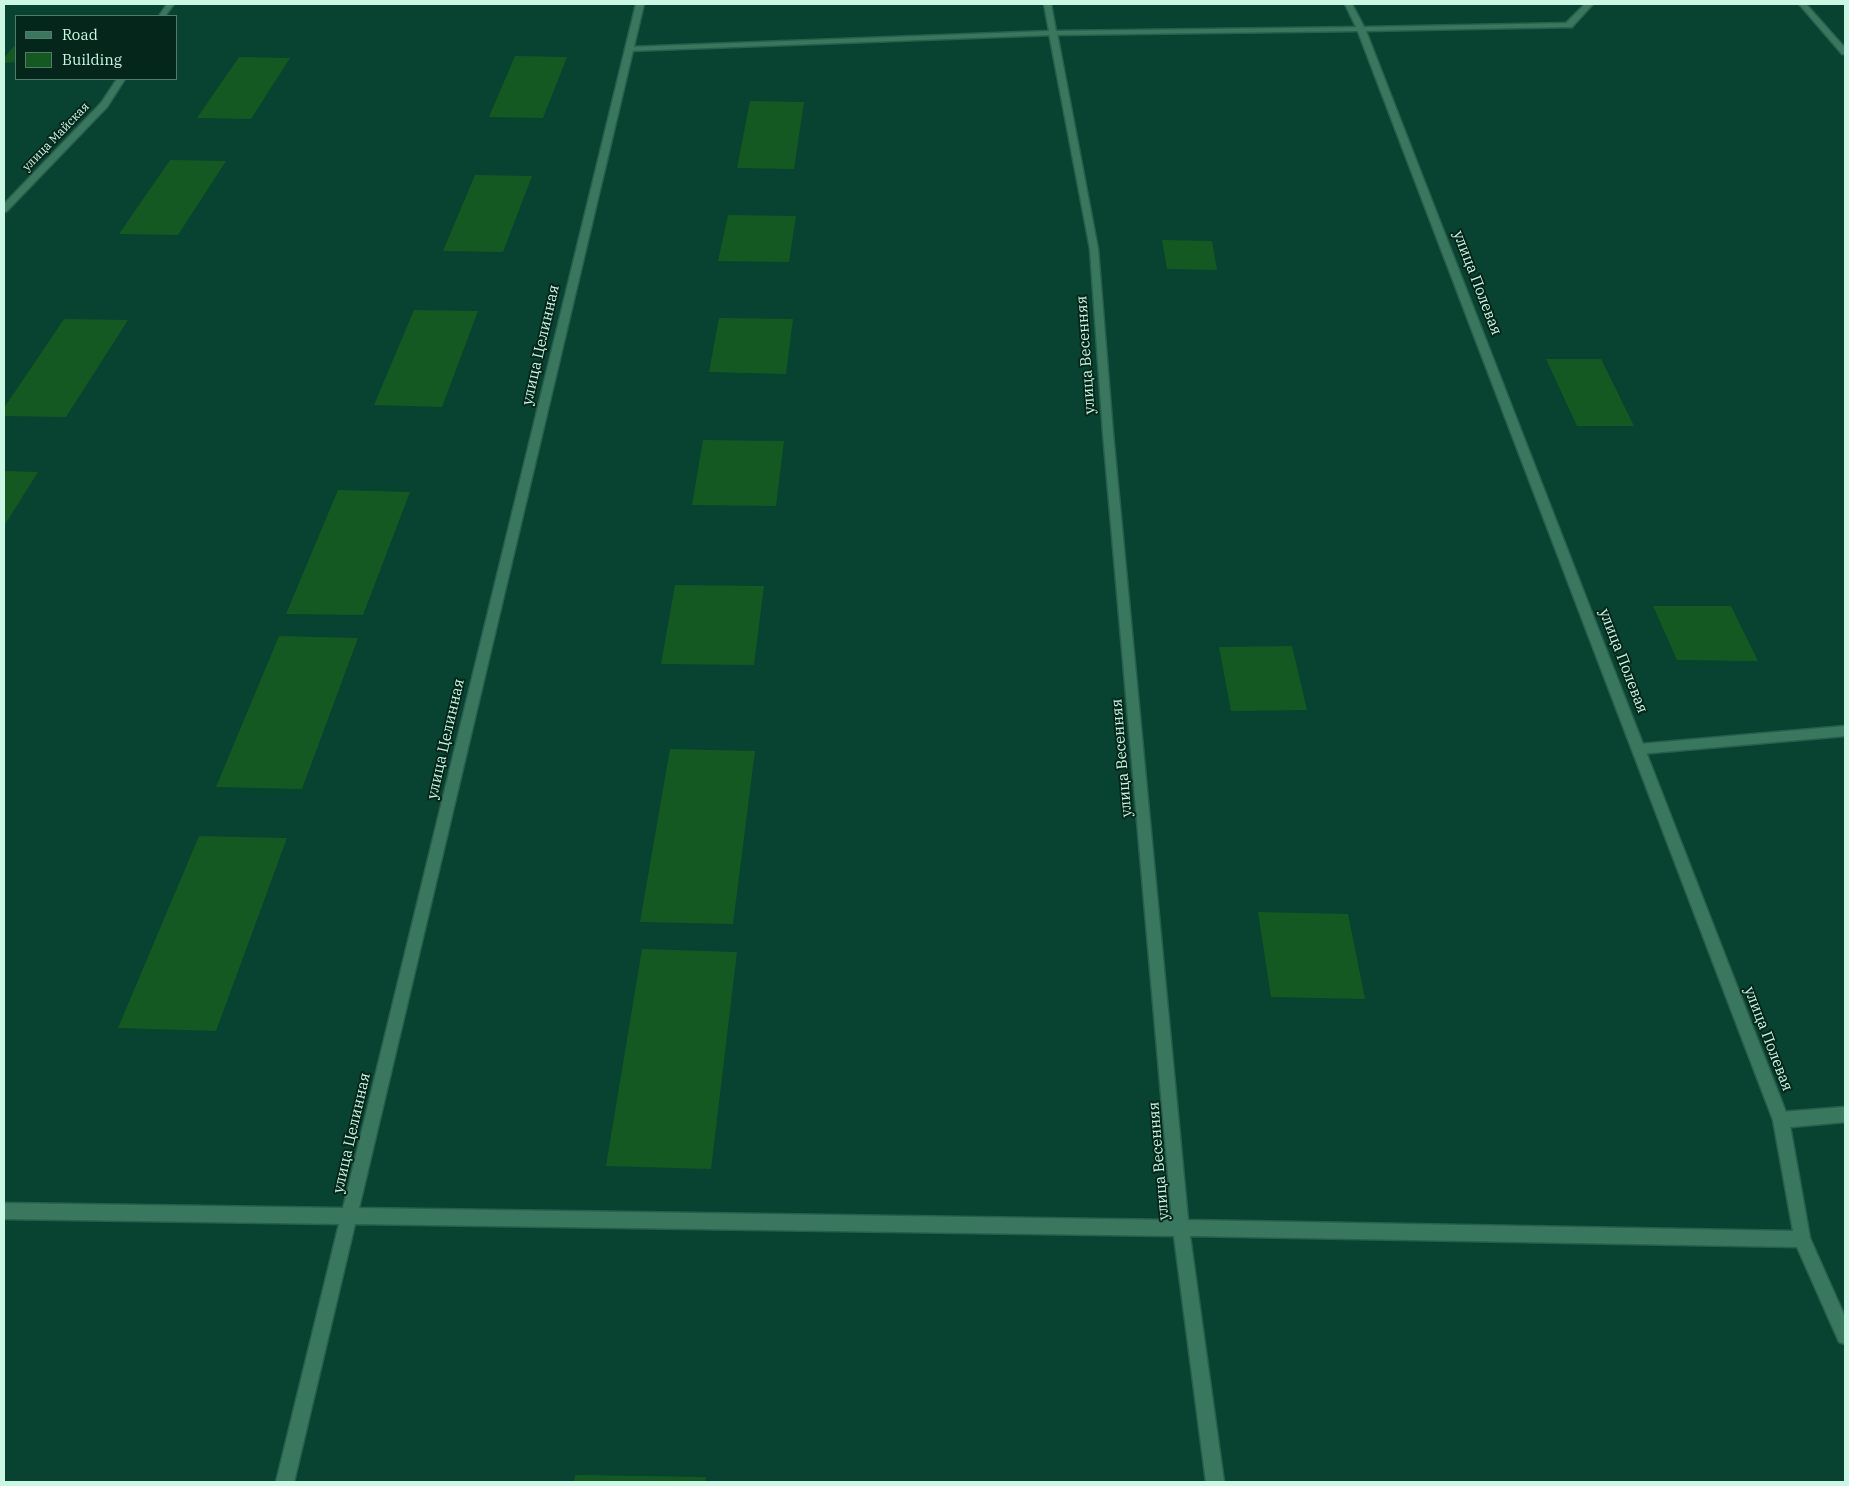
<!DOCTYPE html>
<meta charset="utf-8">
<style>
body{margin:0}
#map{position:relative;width:1849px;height:1486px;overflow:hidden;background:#084230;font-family:"IBM Plex Serif",serif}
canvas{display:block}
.frame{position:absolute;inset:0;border:5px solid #caf8e4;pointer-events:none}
.legend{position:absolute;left:15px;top:15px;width:162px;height:65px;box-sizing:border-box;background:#05261a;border:1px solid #547a6b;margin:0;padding:6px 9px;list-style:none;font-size:15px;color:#caf8e4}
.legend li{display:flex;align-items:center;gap:10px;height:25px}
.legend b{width:25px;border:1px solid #547a6b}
</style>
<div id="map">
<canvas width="1849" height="1486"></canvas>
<div class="frame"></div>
<ul class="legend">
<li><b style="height:6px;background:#39775f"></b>Road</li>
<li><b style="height:14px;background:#155922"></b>Building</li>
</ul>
</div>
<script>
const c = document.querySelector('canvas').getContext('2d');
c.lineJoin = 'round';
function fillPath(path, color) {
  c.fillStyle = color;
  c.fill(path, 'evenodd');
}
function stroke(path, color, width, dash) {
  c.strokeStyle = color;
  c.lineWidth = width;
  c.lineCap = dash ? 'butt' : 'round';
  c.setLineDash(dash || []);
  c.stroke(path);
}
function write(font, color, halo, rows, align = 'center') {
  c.font = font + ' "IBM Plex Serif",serif';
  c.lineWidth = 4;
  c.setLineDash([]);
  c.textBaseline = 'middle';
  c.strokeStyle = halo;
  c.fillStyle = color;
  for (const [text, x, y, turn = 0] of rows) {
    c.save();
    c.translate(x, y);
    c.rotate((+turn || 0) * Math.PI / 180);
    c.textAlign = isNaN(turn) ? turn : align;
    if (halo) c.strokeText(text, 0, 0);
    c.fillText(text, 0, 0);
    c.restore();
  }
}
const building = new Path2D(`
 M16 46V62L4 63V58L13 47Z
 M515 56 567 57 543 118 489 117Z
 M239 57 290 58 251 119 197 118Z
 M750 101 804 102 794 169 737 168Z
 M170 160 226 161 178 235 119 234Z
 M475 175 532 176 503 252 443 251Z
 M728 215 796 216 789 262 718 261Z
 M1162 240 1212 241 1217 270 1167 269Z
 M414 310 478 311 442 407 374 405Z
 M719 318 793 319 786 374 709 372Z
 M64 319 128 320 66 417 4 416V408Z
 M1546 359H1601L1634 426H1577Z
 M703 440 784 441 776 506 692 505Z
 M4 471 38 472 4 526Z
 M338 490 410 492 363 615 286 614Z
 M675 585 764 586 754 665 661 664Z
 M1653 606H1731L1758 661 1677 660Z
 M279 636 358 638 302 789 216 787Z
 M1292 646 1307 710 1231 711 1219 647Z
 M670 749 755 751 733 924 640 922Z
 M199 836 287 838 216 1031 118 1028Z
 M1258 912 1348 914 1365 999 1271 997Z
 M642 949 737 952 711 1169 606 1166Z
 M575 1475 706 1477 705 1482H574Z`);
const service = new Path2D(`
 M1044 4H1051L1056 31 1361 27 1365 29 1361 31 1053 35 629 51 625 49 629 47 1049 31Z
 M1585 4H1593L1572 27H1566V23Z
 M1845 726V736L1640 754 1636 753 1634 749 1636 745 1640 744Z
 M1845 1107V1122L1781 1128 1776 1125 1773 1120 1776 1115 1781 1112Z`);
const minor = new Path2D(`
 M167 4H174L165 16H159Z
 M636 4H644L359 1208 1172 1220 1103 433 1090 249 1049 33 1053 31 1057 33 1098 249 1113 433 1188 1220 1793 1231 1773 1120 1357 29 1345 4H1352L1364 27 1569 23H1572V27L1366 31 1789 1120 1810 1238 1845 1317V1344L1839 1342 1797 1247 1190 1236 1224 1482H1206L1174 1236 355 1224 294 1482H276L339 1224 4 1219V1203L343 1208Z
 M1799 4H1806L1845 48V54H1842Z
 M117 79H125L107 107 7 211 4 212V204L101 103Z`);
const farStreetnames = [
 ["улица Майская",56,137,-46]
];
const streetNames = [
 ["улица Полевая",1477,283,69],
 ["улица Целинная",541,345,-77],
 ["улица Весенняя",1086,355,-94],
 ["улица Полевая",1623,661,69],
 ["улица Целинная",446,739,-77],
 ["улица Весенняя",1122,758,-95],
 ["улица Полевая",1768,1039,69],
 ["улица Целинная",352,1133,-77],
 ["улица Весенняя",1159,1161,-95]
];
fillPath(building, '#155922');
stroke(service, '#275f4d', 3);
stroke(minor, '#275f4d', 3);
fillPath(service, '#39775f');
fillPath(minor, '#39775f');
write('12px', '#caf8e4', '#05261a', farStreetnames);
write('15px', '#caf8e4', '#05261a', streetNames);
</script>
